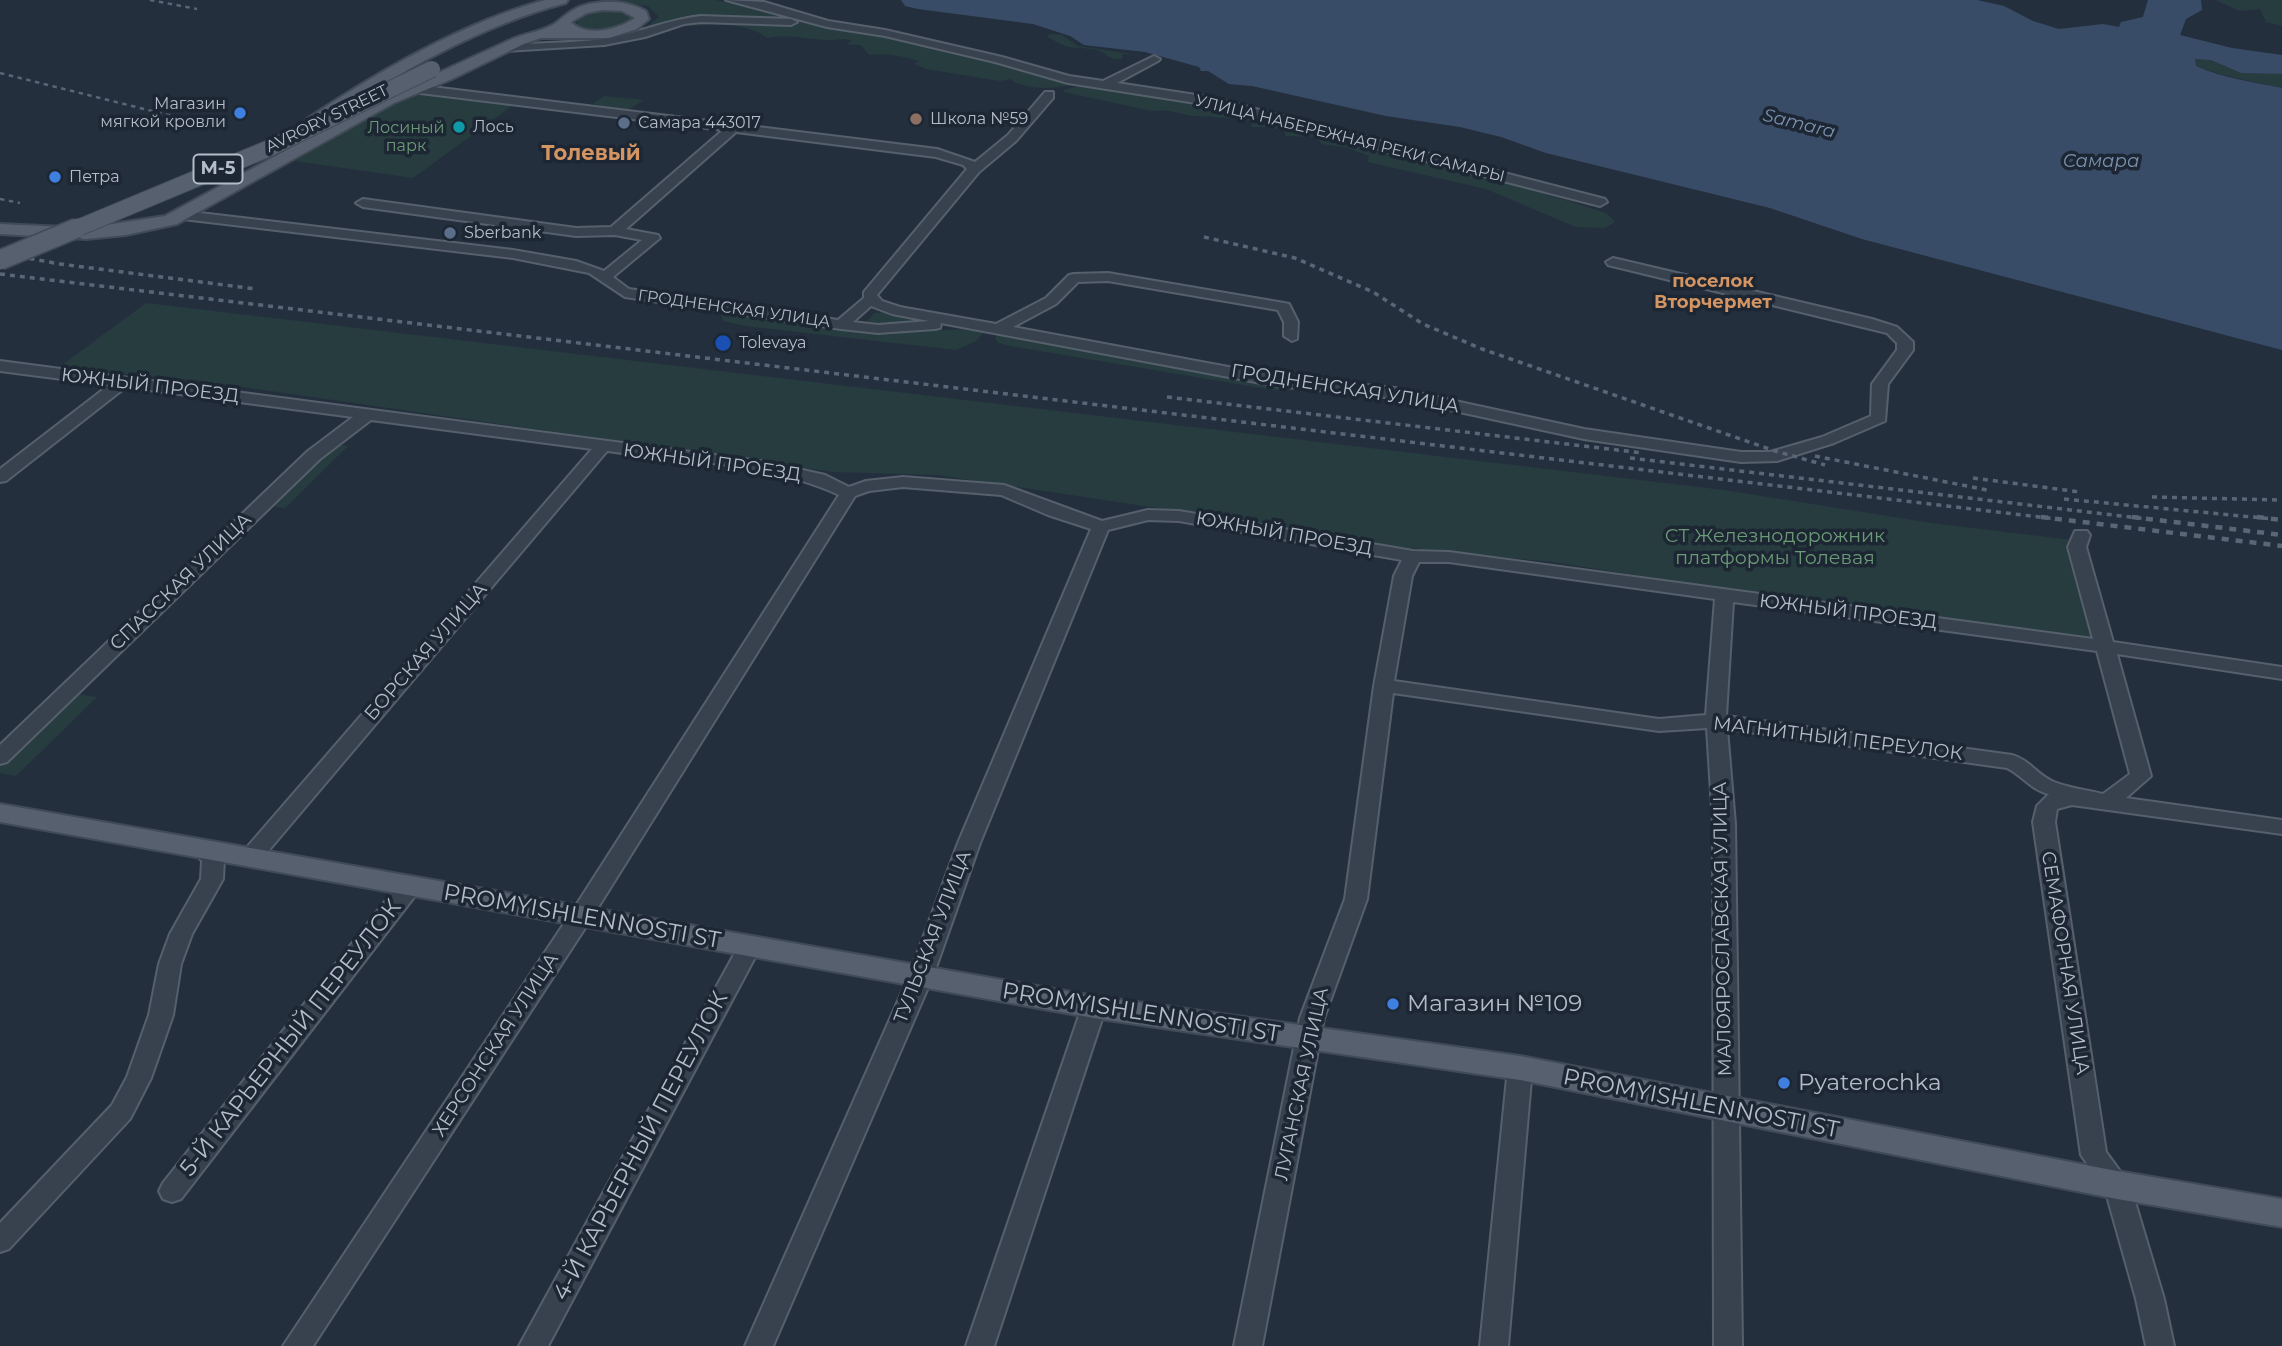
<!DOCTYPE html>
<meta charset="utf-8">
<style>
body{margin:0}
canvas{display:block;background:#242f3e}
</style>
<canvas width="2282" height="1346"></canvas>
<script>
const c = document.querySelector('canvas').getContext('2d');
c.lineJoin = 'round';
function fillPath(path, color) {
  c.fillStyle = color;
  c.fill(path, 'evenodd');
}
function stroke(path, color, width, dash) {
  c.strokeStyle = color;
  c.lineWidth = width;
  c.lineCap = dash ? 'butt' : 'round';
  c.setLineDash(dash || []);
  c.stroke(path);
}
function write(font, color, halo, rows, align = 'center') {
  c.font = font + ' Montserrat,sans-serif';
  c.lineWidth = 7;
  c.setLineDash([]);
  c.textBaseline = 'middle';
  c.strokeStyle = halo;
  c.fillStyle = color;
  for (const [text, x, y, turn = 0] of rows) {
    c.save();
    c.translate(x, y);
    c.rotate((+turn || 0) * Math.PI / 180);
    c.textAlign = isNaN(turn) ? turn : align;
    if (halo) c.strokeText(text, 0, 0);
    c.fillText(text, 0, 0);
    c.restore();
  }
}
const green = new Path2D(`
 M604 0H715L767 10 807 24 861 30 979 56 1074 83C1058 90 1024 90 1010 79L1000 81 926 69 914 64 919 61C902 56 886 53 869 55L861 45 846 44 852 41C844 37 839 40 831 40 810 40 789 33 768 38 746 22 716 24 689 26L683 23 709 16 641 31 659 17 648 6Z
 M2216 0H2282V26L2266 22 2260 9 2239 11Z
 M618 9 633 15 635 19C620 32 599 32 581 29L577 23 579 17 589 10Z
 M1052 34 1062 35 1078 46 1138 55 1122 54V59C1105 59 1108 53 1097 50 1071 45 1073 53 1047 36Z
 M2195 59 2211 60 2241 73 2282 74V88C2253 81 2223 77 2196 66Z
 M1082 85 1225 107 1285 125H1299L1356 145 1468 172 1562 199 1606 213 1615 222 1605 228 1576 227 1486 189 1368 162 1369 156 1348 148 1322 144 1315 137 1286 136 1284 131 1270 127H1251L1252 121C1233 118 1215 117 1196 116 1180 115 1168 108 1152 111L1064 92V90Z
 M414 93 513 105 413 178 295 161 396 99Z
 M604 96 644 100 624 112 593 104Z
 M146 303 1724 490 1931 523 2072 540 2097 638 1764 595 1553 562 1368 544 1205 515 937 475 833 472 194 380 58 368Z
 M887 312 925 321 878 325 865 323 874 313Z
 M739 313 878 334 967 329 983 333 976 341 956 350 746 326 723 321 721 314Z
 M1000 333 1275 385 1293 390H1273L1010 346 998 343 995 338Z
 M335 444 348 446 285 508 272 506 319 455Z
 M71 693 97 697 16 776 0 773V761Z`);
const water = new Path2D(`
 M901 0H1977L2004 6 2033 21 2059 29 2103 24 2119 27 2121 22 2143 17 2148 0H2201L2202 10 2186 19 2180 35 2232 48 2282 55V74L2241 73 2211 60 2195 59 2196 66C2223 78 2253 82 2282 88V350L1862 239 1770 208 1546 153 1501 137 1460 127 1386 116 1252 86 1229 84 1208 71H1201L1199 67 1145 52 1084 45 1070 36 1033 24 918 9 905 6Z`);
const minor = new Path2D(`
 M726 0 764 2 828 21 885 30 1002 57 1069 76 1103 81 1154 56 1160 59 1158 61 1117 83 1209 97 1605 199 1607 202 1600 206 1209 105 1068 83 995 62 885 36 827 27Z
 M701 16 791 19 797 22 791 25 701 22 684 24 645 37 604 45 505 51 499 48 505 45C538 43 572 43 604 39 638 34 668 19 701 16Z
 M416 85 937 149 975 162 1008 135 1045 92H1053V98L1016 141 979 172 877 295 882 301 900 307 996 324 1046 298 1069 275 1074 274 1108 273 1284 303 1289 304 1298 322 1297 339 1292 341 1284 336V322L1278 310 1108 281 1078 282 1056 304 1013 327 1277 376 1395 388 1584 429 1741 452H1770L1822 437 1871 416 1872 384 1897 350V343L1887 333 1608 265 1606 262 1613 258 1872 319 1897 327 1913 342V350L1888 384 1885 421 1834 443 1777 461 1741 462 1584 439 1395 398 1277 386 941 323 940 328 935 329 878 333 841 329 625 297 589 273 513 258 183 219 176 215 183 211 513 250 576 261 604 271 642 240 615 235 576 236 363 207 356 203 363 199 576 228 611 227 723 130 412 92 410 89ZM736 132 936 157 963 165 967 169 864 292V298L838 320 629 289 613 277 660 238 658 235 626 229ZM871 306 892 314 929 321 878 325 853 322Z
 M0 361 767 462 825 475 849 487 866 481 903 477 1004 485 1102 521 1148 510 1179 511 1413 551 1449 552 2093 639 2068 547 2075 531H2087L2090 535 2086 547 2113 642 2282 667V679L2117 654 2151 776 2126 798 2282 820V834L2072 805 2057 809 2055 822 2106 1152 2130 1185 2164 1299 2174 1346H2146L2136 1299 2105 1189 2081 1155 2033 822 2037 806 2049 794C2031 790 2023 776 2007 768L1727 729 1735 824 1742 1346H1714L1713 824 1707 728 1659 731 1393 693 1367 899 1324 1018 1262 1346H1234L1300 1018 1345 899 1374 686 1394 576 1402 560 1179 521 1148 520 1108 530 980 843 933 976 773 1346H745L909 976 958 843 1091 529 1048 515 1001 495 903 487 869 491 855 496 589 922 313 1346H283L573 910 839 495C771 463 682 461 607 451L258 863 250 866 242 863 239 858 242 853 592 449 371 420 320 459 7 762 0 764V745L308 451 353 417 126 387 6 481 0 482V469L109 385 0 371ZM1419 562H1449L1715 599 1706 715 1659 719 1394 681 1412 576ZM1733 602 2097 651 2130 774 2103 794C2087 790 2069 788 2054 782 2037 775 2030 760 2012 755L1726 716Z
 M202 841 210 844 224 858 223 879 192 934 181 964 173 1015 151 1078 130 1119 9 1249 0 1252V1223L112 1105 127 1077 149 1015 159 964 170 934 201 879 202 861 191 849 194 844Z
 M410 878 418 880 421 886 418 892 181 1199 172 1202 163 1199 159 1191 163 1183 402 880Z
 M750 938 758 940 761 946 548 1346H519L742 940Z
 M1094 998 1102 1001 1106 1007 994 1346H966L1082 1007 1086 1001Z
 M1520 1058 1529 1061 1532 1068 1508 1346H1480L1508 1068 1511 1061Z`);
const major = new Path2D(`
 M545 0H568L566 3C479 26 397 73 323 123L328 127C388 94 450 68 512 39 525 33 546 31 557 22 568 13 575 7 589 4 608 0 628 1 646 11L649 19 637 29 609 38H541L526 43 452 79 394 103 177 224 126 235 86 239 0 234V224L86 228 165 216 316 134 305 122 307 119C377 72 464 22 545 0ZM603 10 622 11 635 18C619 29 587 38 571 22L587 13Z
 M0 804 1094 996 1520 1056 2117 1171 2282 1199V1227L2117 1199 1520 1080 1094 1018 0 822Z`);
const railFar2 = new Path2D(`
 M150 0 197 9
 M0 73 216 127
 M0 199 20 203`);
const railFar1 = new Path2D(`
 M1204 237 1295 258 1373 292 1423 324 1482 349 1775 451 1825 465
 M0 253 60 264 256 289
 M0 274 2056 519
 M1167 397 1643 453
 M1815 456 1987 490
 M1630 458 2147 519
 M1973 478 2080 492
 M2152 497 2282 500
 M2064 499 2273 519`);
const rail = new Path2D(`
 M2041 517 2282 546
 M2132 517 2282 535
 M2257 517 2282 520`);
const majorBridgeFar1 = new Path2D(`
 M73 230 272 147 432 69`);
const majorBridge = new Path2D(`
 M0 260 77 228`);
const markers = [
 [240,113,7,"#3f7fe0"],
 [916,119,7,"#8d6e63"],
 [624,123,7,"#5c6f8a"],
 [459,127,7,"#0f9aa8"],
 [55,177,7,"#3f7fe0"],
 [450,233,7,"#5c6f8a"],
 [723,343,9,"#1a4fb4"],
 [1393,1004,7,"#3f7fe0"],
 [1784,1083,7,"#3f7fe0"]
];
const farPoinames = [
 ["Магазин",226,104,"right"],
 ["мягкой кровли",226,122,"right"],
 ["Школа №59",930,119],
 ["Самара 443017",638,123],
 ["Лось",473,127],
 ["Петра",69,177],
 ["Sberbank",464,233],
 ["Tolevaya",739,343]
];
const farStreetnames = [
 ["AVRORY STREET",327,119,-26],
 ["УЛИЦА НАБЕРЕЖНАЯ РЕКИ САМАРЫ",1350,139,14],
 ["ГРОДНЕНСКАЯ УЛИЦА",734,309,8]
];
const farParknames = [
 ["Лосиный",406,128],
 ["парк",406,146]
];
const farWaternames = [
 ["Samara",1799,124,14],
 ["Самара",2101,162]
];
const shields = [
 [218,169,49]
];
const shieldNames = [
 ["М-5",218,169]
];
const farNeighbourhoodnames = [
 ["поселок",1713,282],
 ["Вторчермет",1713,303]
];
const streetNames = [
 ["ЮЖНЫЙ ПРОЕЗД",150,386,7],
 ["ГРОДНЕНСКАЯ УЛИЦА",1345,389,9],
 ["ЮЖНЫЙ ПРОЕЗД",712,463,8],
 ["ЮЖНЫЙ ПРОЕЗД",1284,534,10],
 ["СПАССКАЯ УЛИЦА",181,582,-44],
 ["ЮЖНЫЙ ПРОЕЗД",1848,612,7],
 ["БОРСКАЯ УЛИЦА",426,652,-49],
 ["МАГНИТНЫЙ ПЕРЕУЛОК",1838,739,7],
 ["МАЛОЯРОСЛАВСКАЯ УЛИЦА",1723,929,-91],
 ["ТУЛЬСКАЯ УЛИЦА",933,937,-69],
 ["СЕМАФОРНАЯ УЛИЦА",2065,963,81],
 ["ХЕРСОНСКАЯ УЛИЦА",496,1045,-57],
 ["ЛУГАНСКАЯ УЛИЦА",1302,1084,-78]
];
const parkNames = [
 ["СТ Железнодорожник",1775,536],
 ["платформы Толевая",1775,558]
];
const farDistrictnames = [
 ["Толевый",591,154]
];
const nearStreetnames = [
 ["PROMYISHLENNOSTI ST",582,917,10],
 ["PROMYISHLENNOSTI ST",1141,1013,9],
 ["5-Й КАРЬЕРНЫЙ ПЕРЕУЛОК",291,1038,-52],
 ["PROMYISHLENNOSTI ST",1701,1104,11],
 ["4-Й КАРЬЕРНЫЙ ПЕРЕУЛОК",641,1146,-62]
];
const nearPoinames = [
 ["Магазин №109",1407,1004],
 ["Pyaterochka",1798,1083]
];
fillPath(green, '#263c3f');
fillPath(water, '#394c67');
stroke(minor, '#565f6c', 4);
stroke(major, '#414a57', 4);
fillPath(minor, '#38414e');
fillPath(major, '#56606e');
stroke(railFar2, '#5a6575', 2.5, [4.5, 4.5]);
stroke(railFar1, '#5a6575', 3.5, [5, 5]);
stroke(rail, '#5a6575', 4.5, [7, 7]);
stroke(majorBridgeFar1, '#414a57', 18, []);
stroke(majorBridge, '#414a57', 22, []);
stroke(majorBridgeFar1, '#56606e', 16);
stroke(majorBridge, '#56606e', 19);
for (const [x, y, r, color] of markers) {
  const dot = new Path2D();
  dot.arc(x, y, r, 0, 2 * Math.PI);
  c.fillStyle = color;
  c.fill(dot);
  stroke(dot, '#1d2633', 2.5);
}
write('16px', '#b4bcc9', '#1d2633', farPoinames, 'left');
write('16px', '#b4bcc9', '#1d2633', farStreetnames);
write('16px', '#6b9a76', '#1d2633', farParknames);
write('italic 18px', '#7c92b1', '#1d2633', farWaternames);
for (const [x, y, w] of shields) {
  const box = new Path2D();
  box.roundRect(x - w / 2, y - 14.5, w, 29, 5);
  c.fillStyle = '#1d2633';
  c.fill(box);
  stroke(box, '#b4bcc9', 2);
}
write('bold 18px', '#b4bcc9', null, shieldNames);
write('bold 18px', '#d59563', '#1d2633', farNeighbourhoodnames);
write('19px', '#b4bcc9', '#1d2633', streetNames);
write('19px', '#6b9a76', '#1d2633', parkNames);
write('bold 21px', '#d59563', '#1d2633', farDistrictnames);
write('23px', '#b4bcc9', '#1d2633', nearStreetnames);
write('23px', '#b4bcc9', '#1d2633', nearPoinames, 'left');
</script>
